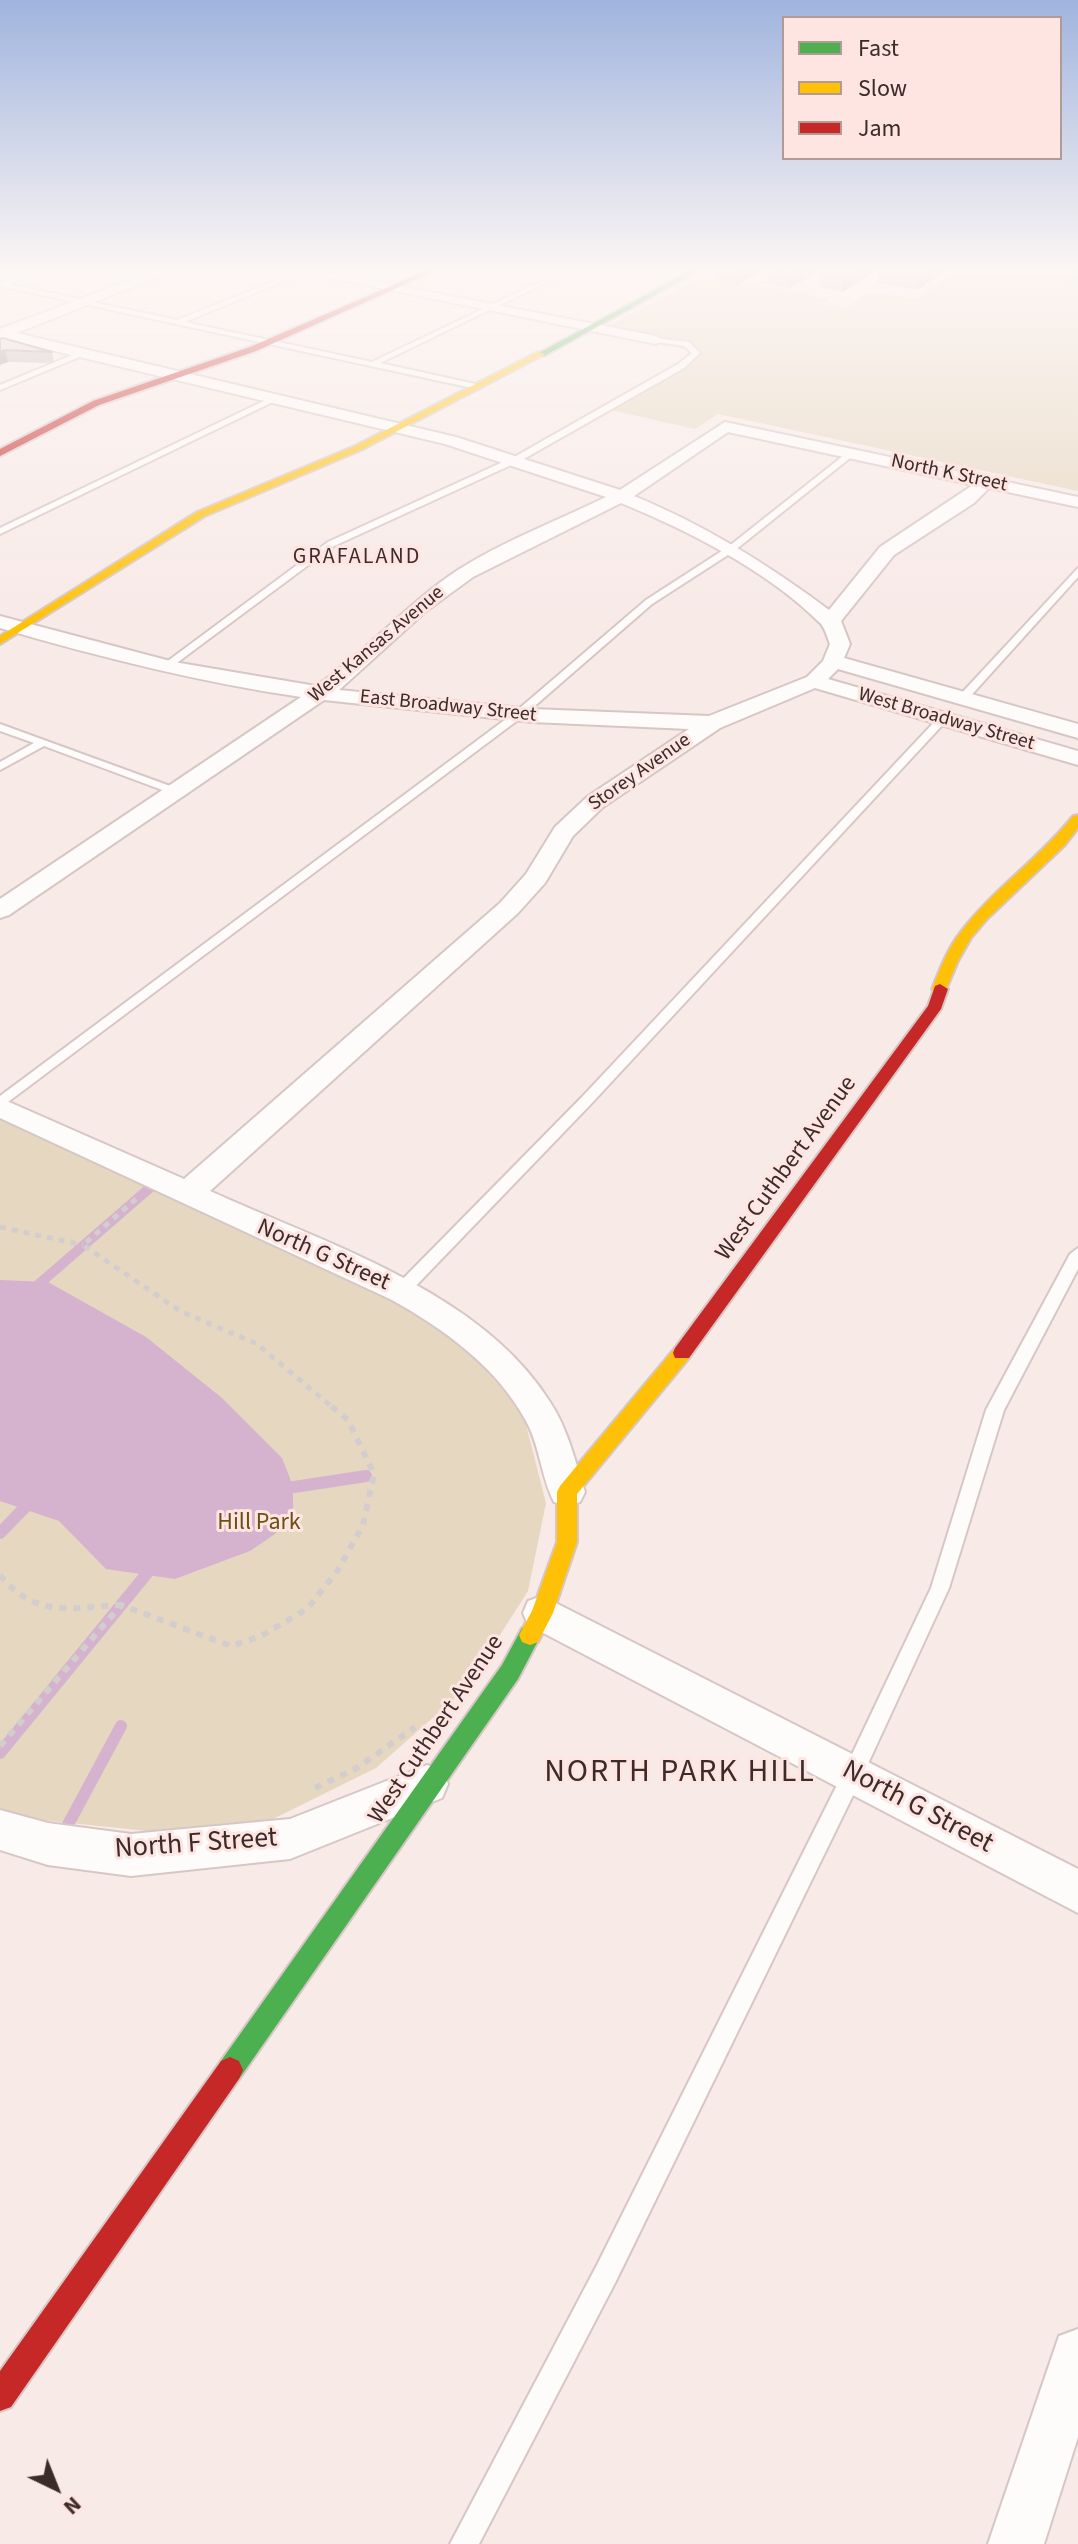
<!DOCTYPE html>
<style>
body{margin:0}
#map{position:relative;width:1078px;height:2544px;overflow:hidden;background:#f8eae7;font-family:"Source Sans 3",sans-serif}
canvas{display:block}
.legend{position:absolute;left:782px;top:16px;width:280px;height:144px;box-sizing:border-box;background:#fee5e1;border:2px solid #b09b97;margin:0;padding:10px 14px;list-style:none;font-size:24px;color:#3b2b29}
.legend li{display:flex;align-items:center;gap:16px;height:40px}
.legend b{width:40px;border:2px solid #b09b97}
.north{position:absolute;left:16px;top:2448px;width:80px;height:80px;-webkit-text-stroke:6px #fee5e1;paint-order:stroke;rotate:137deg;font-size:22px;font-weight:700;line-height:32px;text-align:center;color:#3b2b29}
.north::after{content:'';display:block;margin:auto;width:28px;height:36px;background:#3b2b29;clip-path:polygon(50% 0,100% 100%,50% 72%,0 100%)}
</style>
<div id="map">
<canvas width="1078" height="2544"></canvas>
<ul class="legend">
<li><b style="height:10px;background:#4caf50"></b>Fast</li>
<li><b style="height:10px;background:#ffc107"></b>Slow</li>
<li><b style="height:10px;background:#c62828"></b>Jam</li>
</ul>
<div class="north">N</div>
</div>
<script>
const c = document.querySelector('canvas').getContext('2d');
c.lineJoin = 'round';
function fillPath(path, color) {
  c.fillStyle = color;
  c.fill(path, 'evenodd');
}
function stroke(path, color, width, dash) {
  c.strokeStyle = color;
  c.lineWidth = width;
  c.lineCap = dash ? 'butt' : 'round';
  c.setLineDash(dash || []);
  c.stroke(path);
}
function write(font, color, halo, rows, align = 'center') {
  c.font = font + ' "Source Sans 3",sans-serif';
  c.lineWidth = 6;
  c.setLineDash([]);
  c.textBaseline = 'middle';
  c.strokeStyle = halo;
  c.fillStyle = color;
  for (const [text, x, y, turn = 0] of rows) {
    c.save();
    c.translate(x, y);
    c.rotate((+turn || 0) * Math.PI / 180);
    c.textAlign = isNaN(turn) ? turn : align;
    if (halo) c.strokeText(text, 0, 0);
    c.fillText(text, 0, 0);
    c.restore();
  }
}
const green = new Path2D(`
 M959 270H1078V491L718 414 695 429 610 410 701 352 596 332 698 279 810 293 808 296 828 299 824 304 846 308 867 293 917 298Z
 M0 1110 449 1328 523 1413 546 1503 528 1591 486 1657 453 1700 376 1768 273 1819 147 1831 32 1819 0 1808Z`);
const water = new Path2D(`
 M0 1280 48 1282 146 1337 222 1398 282 1458 293 1486V1508L275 1534 250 1551 175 1579 106 1569 59 1521 0 1501Z`);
const streamFar1 = new Path2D(`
 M32 1290 159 1180`);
const stream = new Path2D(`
 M281 1489 366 1476
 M0 1533 32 1500
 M0 1753 153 1566
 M64 1832 121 1726`);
const pathFar1 = new Path2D(`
 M136 1199 83 1245 180 1311 257 1344 332 1407
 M0 1227 83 1245`);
const path = new Path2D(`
 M0 1575C34 1618 71 1608 120 1605
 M0 1746 121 1605 231 1646 261 1636 307 1609 338 1570 363 1525 374 1474 348 1420 330 1405
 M315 1788 357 1768 415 1727`);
const lane = new Path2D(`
 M37 270H45L9 284 177 320 303 270H311L185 322 372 362 564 270H572L380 363 480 385 477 389 0 286V282Z
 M653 338 689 342 700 353 684 368 522 460 334 546 170 668 161 666 328 542 516 456 678 364 692 353 684 346 656 342Z
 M82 351 89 353 0 390V385Z
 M274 396 281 398 0 534V528Z
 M848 452 855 454 734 551 652 604 522 717 0 1108V1096L514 713 646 600 728 547Z
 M1078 568V577L967 700H959V696Z
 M939 717 948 719 591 1104 407 1295H395L393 1291 395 1287 581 1098Z
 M0 724 181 790 183 792 173 794 44 746 0 770V762L34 743 0 731Z
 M1078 1248V1269L1004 1410 949 1588 860 1781 616 2281 479 2544H450L598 2263 846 1767 931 1588 986 1410 1070 1254Z`);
const street = new Path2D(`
 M157 270H175L17 333 456 437 620 490 725 422 1078 497V507L989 488 974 503 894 555 841 621 850 644 844 658 1078 724V738L838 669 828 679 1078 751V765L815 688 720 728 603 807 573 836 545 883 518 913 210 1191C324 1243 481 1291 550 1402 568 1429 575 1461 585 1492L580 1502 567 1507 554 1502C541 1477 540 1446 526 1421 497 1367 443 1328 390 1299L0 1118V1098L184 1179 500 903 526 874 555 827 587 797 689 729 532 722 324 700 9 915 0 918V899L301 697C198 682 99 657 0 628V616L174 662 316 686C367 652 406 604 458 570 503 541 557 521 606 497L445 444 0 338V329ZM728 432 973 485 880 547 829 610C769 565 705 525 634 496ZM621 503C689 531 766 570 819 622 825 627 827 637 830 644L823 661 807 677 709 716 532 709 339 690 425 612 473 577Z
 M291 270H317L656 336 663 340 656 344Z
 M542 1596 1078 1869V1913L528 1625 523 1613 528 1601Z
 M427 1765 442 1770 448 1784 442 1798 290 1859 131 1876 48 1865 0 1850V1810L48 1823 131 1834 290 1819Z
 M1078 2329V2437L1044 2544H988L1059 2336Z`);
const fast = new Path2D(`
 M692 270H701L544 356 537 354Z
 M530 1625 538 1628 541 1635 518 1679 239 2079 230 2083 221 2079 217 2070 221 2061 502 1665 522 1628Z`);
const slow = new Path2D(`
 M538 352 545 354 361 450 205 516 0 644V636L197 512 355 446Z
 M1078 815V828L1065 845 987 919 971 938 958 961 945 992H935L932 989C940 969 947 950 960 933 993 889 1039 859 1073 816Z
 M682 1346 689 1348 691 1353 689 1358 577 1494V1542L553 1613 538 1642 530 1645 522 1642 519 1635 532 1611 557 1542V1492L560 1486 675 1348Z`);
const jam = new Path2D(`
 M428 270H437L256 351 99 405 0 456V449L93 401 250 347Z
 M940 984 948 989 941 1009 689 1358H675L673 1353 675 1348 928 1006 935 986Z
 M230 2057 239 2061 243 2070 239 2079 11 2407 0 2411V2371L221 2061Z`);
const wall = new Path2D(`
 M716 270H764L737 285 715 281Z
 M768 270H821L790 288 766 284Z
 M825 270H877L842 292 819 287 821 272Z
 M879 270H947L917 290 877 283Z
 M1069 270H1078V287L1066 285Z
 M0 339 52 352 54 363 8 362Z`);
const shadedWall = new Path2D(`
 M738 270H764L737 285Z
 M797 270H821L790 288 791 273Z
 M855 270H877L842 292 844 277Z
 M927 270H947L917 290 919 275Z
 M5 350 8 362 0 365V352Z`);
const building = new Path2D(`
 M771 270H797L791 273Z
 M825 270H855L844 277 821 272Z
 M887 270H927L919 275Z
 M3 338 52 352 5 350 0 352V339Z`);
const farStreetnames = [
 ["North K Street",949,474,12],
 ["West Kansas Avenue",377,645,-40],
 ["East Broadway Street",448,707,6],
 ["West Broadway Street",946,720,16],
 ["Storey Avenue",640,773,-35]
];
const farNeighbourhoodnames = [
 ["GRAFALAND",357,558]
];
const streetNames = [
 ["West Cuthbert Avenue",787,1169,-54],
 ["North G Street",323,1256,24],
 ["West Cuthbert Avenue",437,1730,-56]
];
const parkNames = [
 ["Hill Park",259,1524]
];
const nearStreetnames = [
 ["North G Street",917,1808,28],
 ["North F Street",196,1845,-4]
];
const nearNeighbourhoodnames = [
 ["NORTH PARK HILL",680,1774]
];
fillPath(green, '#e6d7c1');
fillPath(water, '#d5b3ce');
stroke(streamFar1, '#d5b3ce', 10);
stroke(stream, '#d5b3ce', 12);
stroke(lane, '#d6c7c5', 4);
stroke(street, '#d6c7c5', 4);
stroke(fast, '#d6c7c5', 4);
stroke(slow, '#d6c7c5', 4);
stroke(jam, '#d6c7c5', 4);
stroke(pathFar1, '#d3cecd', 5, [6, 6]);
stroke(path, '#d3cecd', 6, [7, 7]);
fillPath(lane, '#fefcfb');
fillPath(street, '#fefcfb');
fillPath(fast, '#4caf50');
fillPath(slow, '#ffc107');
fillPath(jam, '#c62828');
fillPath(wall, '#c5b5b6');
fillPath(shadedWall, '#a09494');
fillPath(building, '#e5d3d4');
stroke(building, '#a09494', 2);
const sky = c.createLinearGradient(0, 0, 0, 626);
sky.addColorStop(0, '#a0b4de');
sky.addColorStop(0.43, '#fcf6f4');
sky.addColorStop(1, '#fcf6f400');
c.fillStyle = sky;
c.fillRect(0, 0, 1078, 626);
write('20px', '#3b2b29', '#fee5e1', farStreetnames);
c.letterSpacing = '2px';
write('22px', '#3b2b29', '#fee5e1', farNeighbourhoodnames);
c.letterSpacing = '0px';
write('24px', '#3b2b29', '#fee5e1', streetNames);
write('24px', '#695113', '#fee5e1', parkNames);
write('28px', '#3b2b29', '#fee5e1', nearStreetnames);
c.letterSpacing = '2px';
write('32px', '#3b2b29', '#fee5e1', nearNeighbourhoodnames);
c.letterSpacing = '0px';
</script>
